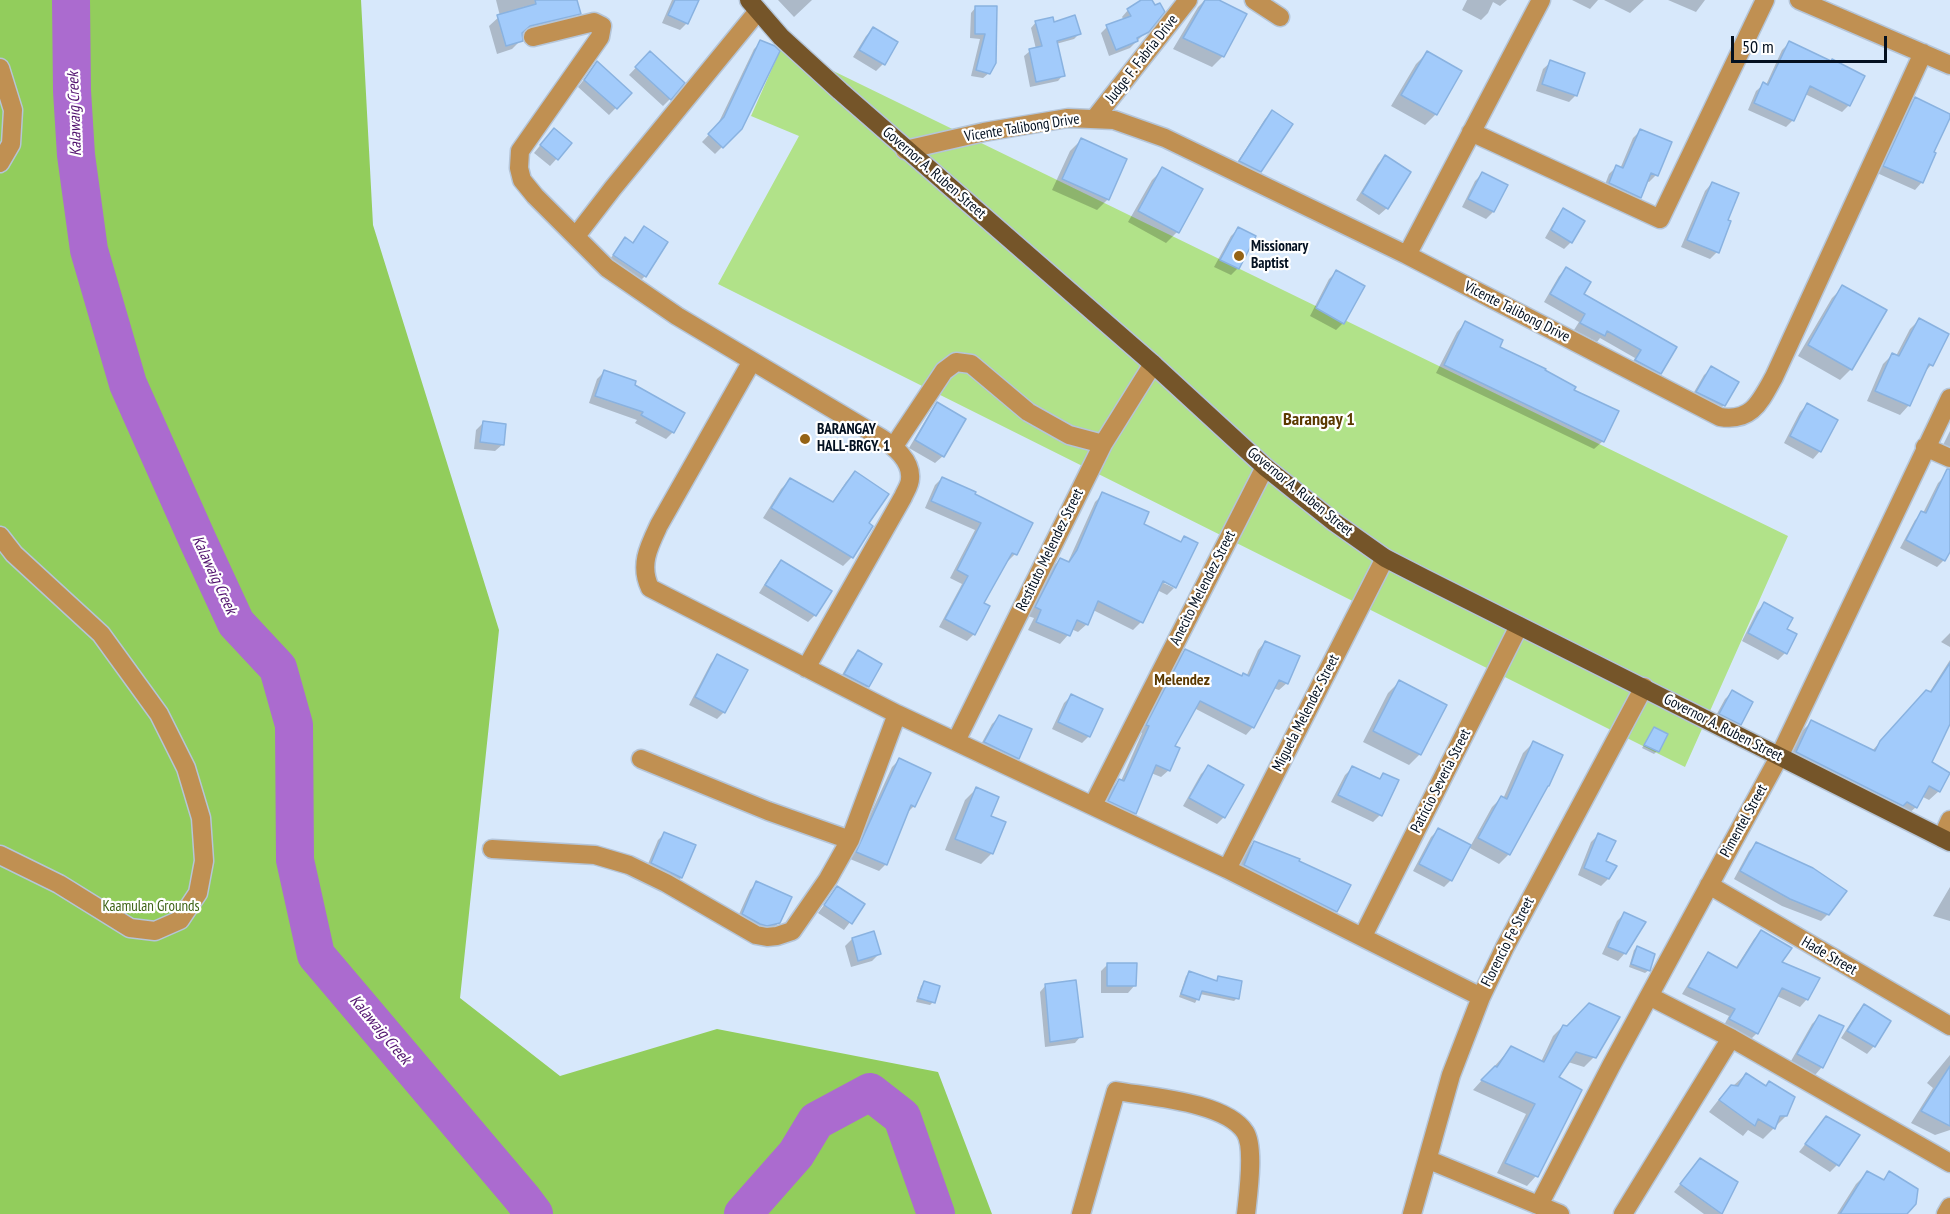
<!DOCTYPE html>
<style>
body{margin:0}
#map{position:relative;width:1950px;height:1214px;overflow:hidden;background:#d7e8fb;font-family:"PT Sans Narrow",sans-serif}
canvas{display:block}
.scale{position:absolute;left:1731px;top:36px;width:156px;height:27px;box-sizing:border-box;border:3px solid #031020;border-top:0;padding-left:8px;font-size:18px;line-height:21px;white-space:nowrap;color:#031020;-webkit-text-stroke:4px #fff;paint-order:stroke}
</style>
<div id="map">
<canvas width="1950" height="1214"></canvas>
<div class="scale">50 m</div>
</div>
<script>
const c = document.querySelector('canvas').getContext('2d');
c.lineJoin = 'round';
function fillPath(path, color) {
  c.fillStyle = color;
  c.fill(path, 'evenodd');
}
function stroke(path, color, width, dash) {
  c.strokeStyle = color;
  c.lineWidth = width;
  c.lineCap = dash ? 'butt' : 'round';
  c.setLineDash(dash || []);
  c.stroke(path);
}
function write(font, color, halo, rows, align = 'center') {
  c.font = font + ' "PT Sans Narrow",sans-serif';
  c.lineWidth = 4.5;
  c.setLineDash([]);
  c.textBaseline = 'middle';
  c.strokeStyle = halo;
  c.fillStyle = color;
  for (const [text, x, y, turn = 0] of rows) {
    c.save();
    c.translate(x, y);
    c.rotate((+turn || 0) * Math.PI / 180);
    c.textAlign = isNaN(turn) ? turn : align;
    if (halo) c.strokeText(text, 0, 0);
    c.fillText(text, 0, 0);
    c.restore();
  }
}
const green = new Path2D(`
 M782 46 1788 536 1685 767 718 284 799 136 751 116Z`);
const forest = new Path2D(`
 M0 0H361L373 225 499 630 460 998 560 1076 717 1029 938 1072 992 1214H0Z`);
const shadow = new Path2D(`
 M496 0H575L579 13 570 22 521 34V40L512 49 497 54 489 26 500 16Z
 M672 0H697L687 23 680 30 662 23Z
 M778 0H812L794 17Z
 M1144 0H1150L1147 31 1130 48 1109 56 1101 33 1107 27 1124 20 1122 17 1128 10Z
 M1205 0H1216L1223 56 1212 67 1173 49 1198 7Z
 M1467 0H1507L1500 6 1493 2 1488 13 1481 20 1462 10Z
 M1572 0H1598L1590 9Z
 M1604 0H1644L1630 13Z
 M1668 0H1705L1696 12Z
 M976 7H995L989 73 983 78 971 76 980 39 970 38 971 13Z
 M1036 22 1053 24 1079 34 1074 39 1056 44 1063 75 1058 81 1030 87 1024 56 1030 51 1036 49 1031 28Z
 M873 29 883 64 876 71 853 57 866 36Z
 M761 42 741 128 715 154 702 142 717 126 754 49Z
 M1789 43 1849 105 1842 112 1805 94 1793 120 1786 127 1748 110 1756 91 1764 84 1766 85 1782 50Z
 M1427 53 1436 114 1425 125 1391 106 1416 64Z
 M643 60 670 99 663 106 629 75Z
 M1551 62 1576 95 1569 102 1536 91 1543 69Z
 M597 63 630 93 609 115 578 87Z
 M1915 99 1932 153 1922 182 1915 190 1877 173 1908 106Z
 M1273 112 1260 171 1252 178 1233 169 1265 119Z
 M1640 131 1656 175 1649 182 1646 181 1640 197 1633 204 1603 190 1609 174 1616 167 1620 169 1633 138Z
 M547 137 570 144 550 166 534 153Z
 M1081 140 1108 199 1097 210 1052 190 1070 151Z
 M1385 157 1387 208 1379 215 1356 200 1378 164Z
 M1163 169 1201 190 1177 232 1166 243 1128 222 1152 180Z
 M1482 174 1506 186 1493 212 1486 219 1462 207 1475 181Z
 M1712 183 1726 220 1717 252 1710 259 1681 247 1705 191Z
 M1564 210 1571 242 1564 249 1545 238 1557 217Z
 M644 228 645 276 638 283 607 263 625 239 632 243Z
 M1238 229V268L1231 275 1214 267 1231 236Z
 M1566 269 1582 295 1675 347 1660 373 1653 380 1629 368 1635 358 1600 338 1597 342 1574 330 1579 322 1544 302 1559 276Z
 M1336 272 1343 323 1336 330 1310 316 1329 279Z
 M1843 287 1851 369 1840 380 1798 356 1832 298Z
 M1919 320 1931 365 1924 373 1909 405 1900 415 1867 401 1883 364 1893 354 1896 356 1910 329Z
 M1465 323 1498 348 1572 391 1603 441 1594 449 1436 373 1457 332Z
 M1712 368 1724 405 1717 412 1690 399 1704 375Z
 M604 372 633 386 673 432 666 439 635 423 637 420 589 403 597 379Z
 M938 404 943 456 935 463 909 448 931 411Z
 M1807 405 1820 451 1813 459 1784 443 1800 412Z
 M483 423 503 444 495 451 474 449 476 430Z
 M1950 431V457L1940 451Z
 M855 473 867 524 852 557 843 566 763 518 781 489 790 480 832 503 846 482Z
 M1945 476 1950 478V548L1944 560 1937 567 1900 548 1915 520 1923 513 1938 483Z
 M942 478 1015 554 1008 561 1006 560 982 604 974 634 967 641 939 627 962 584 950 578 975 530 925 508 935 485Z
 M1103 494 1142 525 1179 543 1184 538 1175 587 1157 577 1155 579 1174 588 1167 595 1157 590 1141 622 1133 630 1093 610 1087 624 1078 632 1071 629 1068 635 1060 644 1028 630 1034 618 1028 616 1052 568 1060 559 1067 563 1069 560 1095 502Z
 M781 562 815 615 808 622 759 593 774 569Z
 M1764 604 1785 630V653L1778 660 1742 641 1757 611Z
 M1950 633V647L1941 642Z
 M1265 642 1287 683 1279 690 1273 688 1253 727 1246 735 1194 708 1173 747 1169 770 1161 777 1151 773 1135 813 1127 820 1102 808 1112 788 1119 781H1121L1142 733 1140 732 1178 658 1185 650 1241 677H1246L1258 650Z
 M858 652 868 686 860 693 838 682 851 659Z
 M718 656 724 712 717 719 689 705 711 663Z
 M1950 660V720L1930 763 1939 791 1929 800 1921 796 1916 807 1906 816 1788 762 1802 731 1811 722 1872 751 1917 701 1929 693Z
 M1399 682 1420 754 1409 765 1363 742 1388 693Z
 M1732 692 1740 724 1733 731 1713 721 1725 699Z
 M1071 696 1089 736 1082 743 1052 729 1064 703Z
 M999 717 1018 758 1010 765 978 750 992 724Z
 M1654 729 1657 751 1654 754 1642 748Z
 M1533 743 1544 790 1508 855 1499 864 1468 847 1451 880 1444 887 1413 871 1431 837 1438 830 1470 847 1492 807 1501 798 1503 799 1523 753Z
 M899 760 914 806 906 814 886 864 879 871 850 859 892 767Z
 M1208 767 1224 817 1217 824 1183 806 1201 774Z
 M1352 768 1378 780 1383 774 1380 815 1373 822 1331 802 1345 775Z
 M976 789 989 817 992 853 981 864 945 850 965 800Z
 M665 833 694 845 681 878 674 885 645 871 658 840Z
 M1598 835 1608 879 1601 886 1578 875 1591 842Z
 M1254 842 1336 911 1329 918 1237 872 1247 850Z
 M1757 844 1828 914 1821 921 1782 906 1734 879 1749 851Z
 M757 883 779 922 772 930 736 921 750 890Z
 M1950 887V921L1933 916Z
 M837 888 863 905 844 930 818 913Z
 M1624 914 1625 953 1618 961 1602 954 1617 921Z
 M1761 932 1779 962 1807 999 1800 1007 1777 996 1757 1033 1750 1040 1723 1027 1729 1016 1682 994 1702 961 1709 954 1735 969 1754 939Z
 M873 933 879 954 872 961 851 967 845 946 852 939Z
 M1637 947 1649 970 1645 973 1629 967 1634 950Z
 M1108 964 1135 985 1128 993H1101V971Z
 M1189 973 1215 982 1219 977 1237 998 1234 1001 1200 994 1195 1003 1179 997 1186 976Z
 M925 982 933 1002 930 1005 916 1002 921 986Z
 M1046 985 1081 1036 1075 1043 1045 1047 1040 992Z
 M1864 1006 1889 1021 1874 1046 1867 1054 1841 1038 1857 1013Z
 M1820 1016 1842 1027 1822 1067 1815 1075 1791 1061 1812 1024Z
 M1563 1026 1594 1057 1584 1067 1568 1062 1557 1077 1536 1176 1527 1186 1497 1173 1526 1114 1473 1090 1511 1048 1541 1062 1553 1036Z
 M1950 1055V1130L1935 1135 1911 1123 1933 1088 1927 1083Z
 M1746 1074 1786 1116 1763 1139 1748 1130 1743 1136 1709 1112 1720 1098Z
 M1826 1118 1837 1165 1830 1172 1799 1152Z
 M1700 1160 1736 1183 1720 1214H1704L1674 1192Z
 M1867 1173 1882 1180 1890 1173 1905 1214H1837L1856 1184Z`);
const river = new Path2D(`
 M71 0 72 91 76 155 89 250 128 384 198 541 236 623 278 668 294 725 295 860 316 955 522 1198 534 1214
 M743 1214 796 1154 816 1121 870 1092 902 1117 936 1214`);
const building = new Path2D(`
 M535 0H577L581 14 530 26 522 33 523 41 506 46 497 15 536 4Z
 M675 0H699L688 24 668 15Z
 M1141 0H1152L1155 5 1160 3 1165 12 1149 32 1137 38 1138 41 1116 50 1106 25 1131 16 1127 9Z
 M1205 0H1219L1247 14 1224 57 1183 38Z
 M975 6H997L996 63 990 74 976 70 985 34H975Z
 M1075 15 1081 34 1057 41 1065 76 1036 82 1029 49 1042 46 1035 21 1053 17 1054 22Z
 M873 27 898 42 885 65 859 50Z
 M760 40 775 46 780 51 742 129 723 148 708 134 724 117Z
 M1789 41 1831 61 1832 59 1865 76 1850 106 1810 86 1794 121 1754 103 1763 82 1768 85Z
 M650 51 685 83 671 100 635 67Z
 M1427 51 1462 71 1437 115 1401 95Z
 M1550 60 1585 73 1577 96 1542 84Z
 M597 61 632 93 617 109 584 80Z
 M1915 97 1950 114V118L1934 152 1936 153 1923 183 1883 166Z
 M1272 110 1293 124 1261 172 1239 161Z
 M554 128 572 143 558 160 540 145Z
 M1640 129 1672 142 1658 176 1651 173 1641 198 1609 183 1616 165 1623 168Z
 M1081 138 1127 159 1109 200 1062 179Z
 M1385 155 1411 172 1388 209 1362 193Z
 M1162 167 1203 189 1179 233 1138 211Z
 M1482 172 1508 185 1494 212 1468 199Z
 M1712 182 1739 193 1728 220 1731 221 1719 253 1687 240Z
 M1563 208 1585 221 1572 243 1551 230Z
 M644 226 668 242 646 277 613 255 625 237 633 243Z
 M1238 227 1256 236 1239 269 1220 260Z
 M1566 267 1591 282 1584 294 1677 347 1661 374 1635 360 1641 350 1607 331 1605 336 1580 323 1585 314 1550 294Z
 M1336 270 1365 286 1344 324 1316 308Z
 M1842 285 1887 310 1852 370 1808 345Z
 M1919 318 1949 334 1933 366 1929 364 1910 406 1875 391 1892 353 1899 356Z
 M1465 321 1503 340 1500 347 1546 369 1545 370 1576 387 1574 390 1619 411 1604 442 1444 365Z
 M1711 366 1739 382 1725 406 1696 392Z
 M604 370 636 381 635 385 685 413 674 433 641 415 643 412 595 396Z
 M937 402 966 419 944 457 915 440Z
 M1807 403 1838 420 1821 452 1790 436Z
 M483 421 506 424 504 445 480 442Z
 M1947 469H1950V552L1945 561 1906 540 1921 511 1926 513Z
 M855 471 889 494 869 523 873 526 853 558 771 508 790 478 833 502Z
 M942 477 976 492 975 494 1033 523 1017 555 1012 553 984 603 990 606 975 635 945 619 968 576 957 570 981 523 931 501Z
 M1102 492 1149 512 1144 524 1181 542 1184 536 1198 543 1176 588 1163 581 1143 623 1098 601 1088 625 1077 620 1070 636 1036 622 1041 610 1035 607 1060 558 1069 562 1077 550Z
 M781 560 832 591 816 616 765 585Z
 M1764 602 1793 618 1787 629 1797 634 1787 654 1748 633Z
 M1265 641 1300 656 1288 684 1279 680 1254 728 1200 701 1175 746 1180 748 1170 771 1156 765 1136 814 1108 801 1119 779 1124 781 1149 726 1146 725 1185 649 1242 676 1243 673 1249 676Z
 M858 650 882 664 869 687 844 674Z
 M717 654 748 670 725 713 695 697Z
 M1950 663V724L1932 762 1950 773 1940 792 1929 786 1917 808 1907 802 1903 806 1796 752 1811 720 1875 751 1880 741 1926 690 1931 692Z
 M1399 680 1447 705 1421 755 1373 731Z
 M1732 690 1753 702 1741 725 1719 714Z
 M1071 694 1103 709 1090 737 1058 722Z
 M999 715 1032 729 1019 759 984 742Z
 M1654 727 1668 734 1659 752 1644 745Z
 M1533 741 1563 755 1549 786H1548L1510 855 1478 838 1501 796 1507 799Z
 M899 758 931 773 915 807 911 805 887 865 856 852Z
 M1208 765 1244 785 1225 818 1189 798Z
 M1352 766 1380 779 1383 773 1399 780 1382 816 1338 795Z
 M976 787 999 797 991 816 1006 822 993 854 955 839Z
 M1438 828 1471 845 1452 881 1419 864Z
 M664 832 696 845 682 878 651 863Z
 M1598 833 1616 841 1606 861 1617 866 1609 879 1584 868Z
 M1254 841 1300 859 1299 861 1351 885 1337 912 1244 865Z
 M1756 842 1813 868 1847 891 1829 915 1790 899 1740 871Z
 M756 881 792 897 780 923 767 926 760 924 742 914Z
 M837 886 865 904 852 924 824 905Z
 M1624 912 1646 922 1626 954 1608 947Z
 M1761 930 1792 948 1782 962 1820 978 1808 1000 1782 988 1758 1034 1729 1019 1735 1009 1688 987 1708 952 1737 968Z
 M874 931 881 954 858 961 852 938Z
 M1637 946 1655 954 1650 971 1631 964Z
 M1107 963H1137L1136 986H1107Z
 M1189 971 1217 981 1218 976 1242 981 1239 999 1202 991 1199 1000 1181 994Z
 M1076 980 1083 1037 1050 1042 1045 984Z
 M924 981 940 986 935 1003 918 998Z
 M1589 1003 1620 1017 1596 1058 1576 1052 1559 1077 1582 1090 1538 1177 1505 1163 1535 1104 1481 1080 1495 1066 1497 1067 1511 1046 1544 1062 1563 1025 1567 1026Z
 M1864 1004 1891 1021 1875 1047 1847 1031Z
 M1819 1015 1844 1026 1823 1068 1797 1054Z
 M1950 1066V1126L1921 1111Z
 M1746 1073 1766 1086 1769 1081 1795 1097 1787 1116H1780L1775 1129 1758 1119 1755 1126 1719 1100 1731 1085 1738 1086Z
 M1826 1116 1860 1135 1839 1166 1805 1144Z
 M1700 1158 1738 1182 1722 1214 1680 1184Z
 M1867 1171 1884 1180 1889 1171 1918 1189 1916 1204 1907 1214H1840Z`);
const minor = new Path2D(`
 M1254 0 1280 17
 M1799 0 1950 65
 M533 37 594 22 602 26 600 37 520 151 519 168 522 180 535 196 607 268 677 316 881 438C894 446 912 461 910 479 910 485 905 492 903 497L806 668
 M0 68 13 110 11 144 0 163
 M1095 118 1188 0
 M1471 132 1660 219 1765 0
 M905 150 984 132 1068 118 1114 120 1165 138 1407 255 1720 417C1752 422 1760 402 1774 377L1923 53
 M576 236 613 188 758 11
 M1407 255 1541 0
 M752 361 659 525C649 546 639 565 650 588L897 714 1227 869 1481 997
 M894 446 944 371 956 362 971 364 1028 412 1069 435 1103 444
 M1925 447 1950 458
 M0 536 14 554 101 634 159 714 186 768 201 818 204 861 198 893 180 920 155 931 130 928 59 884 0 855
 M956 741 1103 444 1153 364
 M641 759 768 811 850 840
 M1093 805 1265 467
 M1942 838 1950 820
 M492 849 595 855 629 865 666 883 756 935 767 937 777 936 792 931 828 879 850 840 897 714
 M1227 869 1385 558
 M1709 885 1950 1026
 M1363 936 1519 626
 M1649 996 1731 1038 1950 1163
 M1429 1160 1560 1214
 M1539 1205 1611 1066 1779 757 1950 398
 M1081 1214 1116 1091C1150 1097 1226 1102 1245 1132 1255 1147 1248 1195 1246 1214
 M1412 1214 1451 1075 1481 997 1505 947 1644 687
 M1623 1214 1731 1038
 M1946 1214 1950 1207`);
const major = new Path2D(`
 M749 0 781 37 840 91 1153 364 1265 467 1334 522 1385 558 1424 578 1950 842`);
const markers = [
 [1239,256,6,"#956315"],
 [805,439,6,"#956315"]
];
const streetNames = [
 ["Judge F. Fabria Drive",1142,59,-52],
 ["Vicente Talibong Drive",1022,128,-9],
 ["Governor A. Ruben Street",934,173,41],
 ["Vicente Talibong Drive",1517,312,27],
 ["Governor A. Ruben Street",1300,492,39],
 ["Restituto Melendez Street",1050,550,-64],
 ["Anecito Melendez Street",1203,588,-63],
 ["Miguela Melendez Street",1306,713,-63],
 ["Governor A. Ruben Street",1723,728,27],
 ["Patricio Severia Street",1441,781,-63],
 ["Pimentel Street",1744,821,-61],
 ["Florencio Fe Street",1508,942,-63],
 ["Hade Street",1829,956,30]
];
const poiNames = [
 ["Missionary",1251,247],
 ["Baptist",1251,264],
 ["BARANGAY",817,430],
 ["HALL-BRGY. 1",817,447]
];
const parkNames = [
 ["Kaamulan Grounds",151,907]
];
const waterNames = [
 ["Kalawaig Creek",75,114,-92],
 ["Kalawaig Creek",214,575,65],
 ["Kalawaig Creek",380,1030,50]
];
const neighbourhoodNames = [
 ["Melendez",1182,680]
];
const quarterNames = [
 ["Barangay 1",1319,420]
];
fillPath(green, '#b1e289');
fillPath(forest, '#92cd5c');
fillPath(shadow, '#0003');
stroke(river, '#ab6bcf', 38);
fillPath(building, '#a2cbfb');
stroke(building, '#89b2e0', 1.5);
stroke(minor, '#b5c5d8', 21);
stroke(major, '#b5c5d8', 21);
stroke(minor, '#c09052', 18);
stroke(major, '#755529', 18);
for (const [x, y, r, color] of markers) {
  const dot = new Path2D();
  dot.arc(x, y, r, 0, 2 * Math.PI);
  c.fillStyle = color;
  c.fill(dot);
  stroke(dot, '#fff', 2);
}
write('15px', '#031020', '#fff', streetNames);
write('bold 15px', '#031020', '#fff', poiNames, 'left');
write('15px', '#3e6316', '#fff', parkNames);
write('italic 16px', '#51126e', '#fff', waterNames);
write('bold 16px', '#5b3900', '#fff', neighbourhoodNames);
write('bold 18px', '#5b3900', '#fff', quarterNames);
</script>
